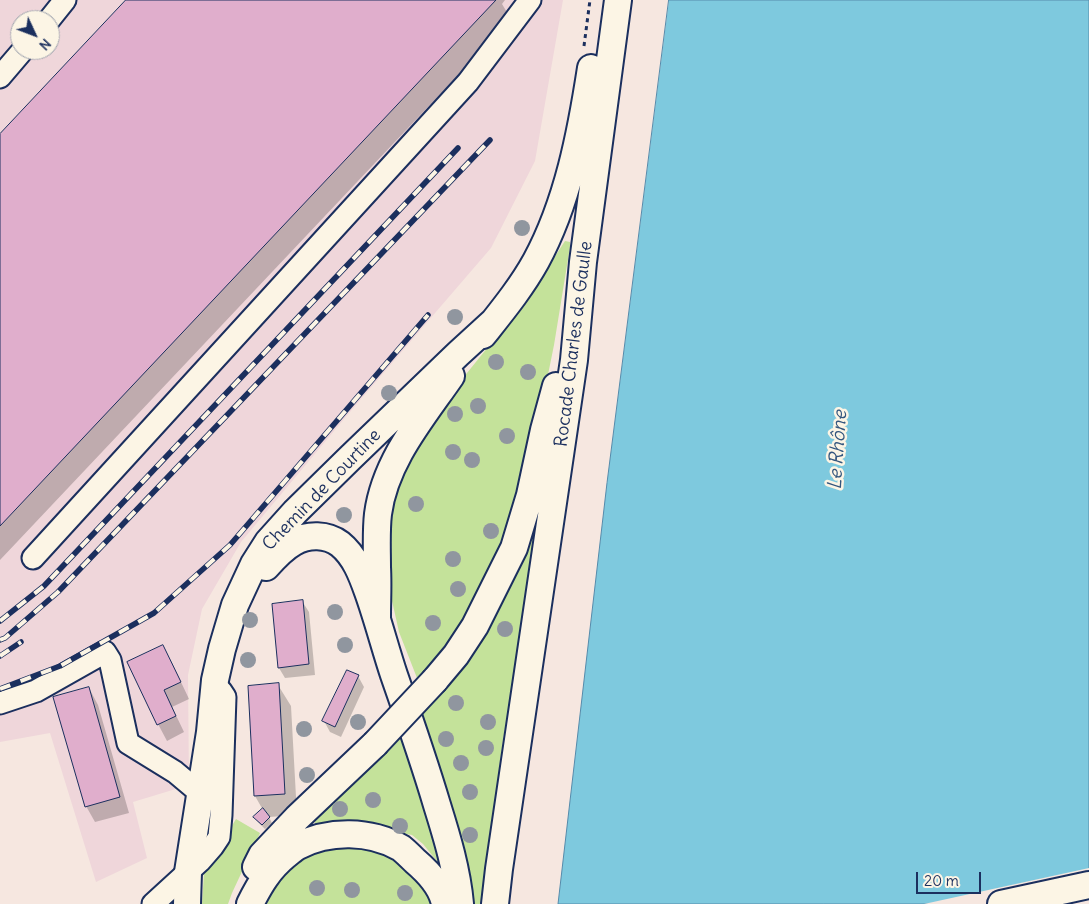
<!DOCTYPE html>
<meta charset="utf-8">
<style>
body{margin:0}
#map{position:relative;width:1089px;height:904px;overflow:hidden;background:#f6e7e0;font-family:Delius,sans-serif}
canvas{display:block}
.north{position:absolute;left:10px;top:10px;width:50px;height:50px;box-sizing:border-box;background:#fcf5e5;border:1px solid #a2a6af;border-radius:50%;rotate:133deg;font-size:14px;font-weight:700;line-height:20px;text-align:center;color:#1b2f5e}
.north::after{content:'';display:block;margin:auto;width:18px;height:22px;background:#1b2f5e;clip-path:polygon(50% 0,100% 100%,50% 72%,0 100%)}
.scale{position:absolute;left:916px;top:872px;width:65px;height:22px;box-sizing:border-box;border:2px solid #1b2f5e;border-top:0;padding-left:6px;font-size:15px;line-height:18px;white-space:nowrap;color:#1b2f5e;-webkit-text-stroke:4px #fcf5e5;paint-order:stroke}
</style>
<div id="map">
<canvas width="1089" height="904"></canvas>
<div class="north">N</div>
<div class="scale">20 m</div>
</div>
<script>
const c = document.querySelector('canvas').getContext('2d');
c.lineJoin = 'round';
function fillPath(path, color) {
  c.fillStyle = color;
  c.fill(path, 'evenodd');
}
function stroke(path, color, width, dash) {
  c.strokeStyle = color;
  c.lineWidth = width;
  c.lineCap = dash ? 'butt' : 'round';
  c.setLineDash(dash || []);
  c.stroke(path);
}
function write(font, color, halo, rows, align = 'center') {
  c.font = font + ' Delius,sans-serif';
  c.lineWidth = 5;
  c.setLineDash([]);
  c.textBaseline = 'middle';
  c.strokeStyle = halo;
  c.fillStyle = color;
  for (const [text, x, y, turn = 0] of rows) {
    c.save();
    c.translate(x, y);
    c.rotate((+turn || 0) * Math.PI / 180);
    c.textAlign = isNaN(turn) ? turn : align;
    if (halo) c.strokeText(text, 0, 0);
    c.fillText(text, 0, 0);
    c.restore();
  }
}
const built = new Path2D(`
 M0 0H563L535 161 491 248 355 406 241 542 202 609 188 675 189 785 133 802 147 858 96 882 50 733 0 742ZM20 20H50V50H20Z`);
const green = new Path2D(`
 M565 241 570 242V247L554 345 536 434 495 566 446 651 417 678 399 632 386 574 385 550 400 468 428 421 527 299Z
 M548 457 539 529 503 740 481 904H474L464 859 421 715 458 668Z
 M403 734 447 879 436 860 423 844 412 835 380 829 316 827 313 815C345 790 377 766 403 734Z
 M236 819 260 833 232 893 228 904H202L204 873Z
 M333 848H371L404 863 435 904H264L266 896 298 857Z`);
const water = new Path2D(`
 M669 0H1089V904H558L607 483Z`);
const pier = new Path2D(`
 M1089 868V904H924Z`);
const shadow = new Path2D(`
 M128 0H505L502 4 511 19 0 560V136Z
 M302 601 309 612 315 675 285 678 279 668Z
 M163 647 172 663 189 699 172 707 184 732 167 741 158 724Z
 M358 676 364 687 341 737 330 732 324 721Z
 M278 685 291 706 297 815 269 817 272 823 265 829 258 822 255 817 263 810 255 796 249 687Z
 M89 688 98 705 129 813 95 822 86 806Z`);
const building = new Path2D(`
 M126 0H496L0 526V134Z
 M303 600 309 664 278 668 272 604Z
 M163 645 181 682 164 690 176 716 157 725 127 662Z
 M347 670 359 675 335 727 322 721Z
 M279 683 285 794 254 796 248 686Z
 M89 687 120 797 85 807 53 697Z
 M263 808 270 817 262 825 253 817Z`);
const path = new Path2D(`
 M584 46 590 0`);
const minor = new Path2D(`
 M49 20 65 0
 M0 77 23 50
 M33 558 468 82 530 0
 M0 703 36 691 105 652 110 660 128 743 175 772 200 793
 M153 904 200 861 213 846 219 837 221 815 225 697 221 691`);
const major = new Path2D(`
 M483 335C502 311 521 288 536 261 568 202 581 133 591 68
 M266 567C274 558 283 548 294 542 308 534 327 534 340 544 355 556 362 575 368 592 378 620 385 648 394 675 409 718 424 761 437 805 447 837 457 870 460 904
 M377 617C377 600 378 584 377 567 377 549 376 531 378 514 385 461 422 418 451 376
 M435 680 456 655 475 626 514 548 530 495 544 430 556 386
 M256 867 262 855 297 818 375 744
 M187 904 188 872 210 732 215 680 222 649 235 605 254 564 268 542 295 512 350 458 458 354 493 322
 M250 904C260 884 269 869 286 855 290 852 294 848 298 846 329 830 370 830 401 848 406 852 411 857 415 861 428 872 442 887 445 904
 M495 904 499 869 574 360 583 262 618 0
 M1001 904 1089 885`);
const rail = new Path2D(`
 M0 621 44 586 458 148
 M0 640 5 638 58 592 490 140
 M0 656 21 642
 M0 689 60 666 154 613 230 545 428 315`);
const majorBridge = new Path2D(`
 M375 744 435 680`);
const trees = [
 [522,228],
 [455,317],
 [496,362],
 [528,372],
 [389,393],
 [478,406],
 [455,414],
 [507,436],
 [453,452],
 [472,460],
 [416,504],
 [344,515],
 [491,531],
 [453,559],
 [458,589],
 [335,612],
 [250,620],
 [433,623],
 [505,629],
 [345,645],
 [248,660],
 [456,703],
 [358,722],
 [488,722],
 [304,729],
 [446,739],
 [486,748],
 [461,763],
 [307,775],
 [470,792],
 [373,800],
 [340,809],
 [400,826],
 [470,835],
 [317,888],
 [352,890],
 [405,893]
];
const streetNames = [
 ["Rocade Charles de Gaulle",574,344,-83],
 ["Chemin de Courtine",322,490,-46]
];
const waterNames = [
 ["Le Rhône",838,450,-86]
];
fillPath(built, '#efd6da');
fillPath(green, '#c4e29a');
fillPath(water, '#7ec9de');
stroke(water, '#568bab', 1);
fillPath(pier, '#f6e7e0');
fillPath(shadow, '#0003');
fillPath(building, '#e0aecc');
stroke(building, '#1b2f5e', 1);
stroke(minor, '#1b2f5e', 25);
stroke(major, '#1b2f5e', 30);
stroke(path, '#1b2f5e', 3, [4, 4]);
stroke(minor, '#fcf5e5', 21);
stroke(major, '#fcf5e5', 26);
stroke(rail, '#1b2f5e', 5.5);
stroke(rail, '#fcf5e5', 4, [11]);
stroke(majorBridge, '#1b2f5e', 30, []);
stroke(majorBridge, '#fcf5e5', 26);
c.fillStyle = '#90969f';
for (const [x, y] of trees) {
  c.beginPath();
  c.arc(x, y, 8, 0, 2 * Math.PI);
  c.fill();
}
write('18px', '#1b2f5e', '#fcf5e5', streetNames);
write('italic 19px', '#34567e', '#fcf5e5', waterNames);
</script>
